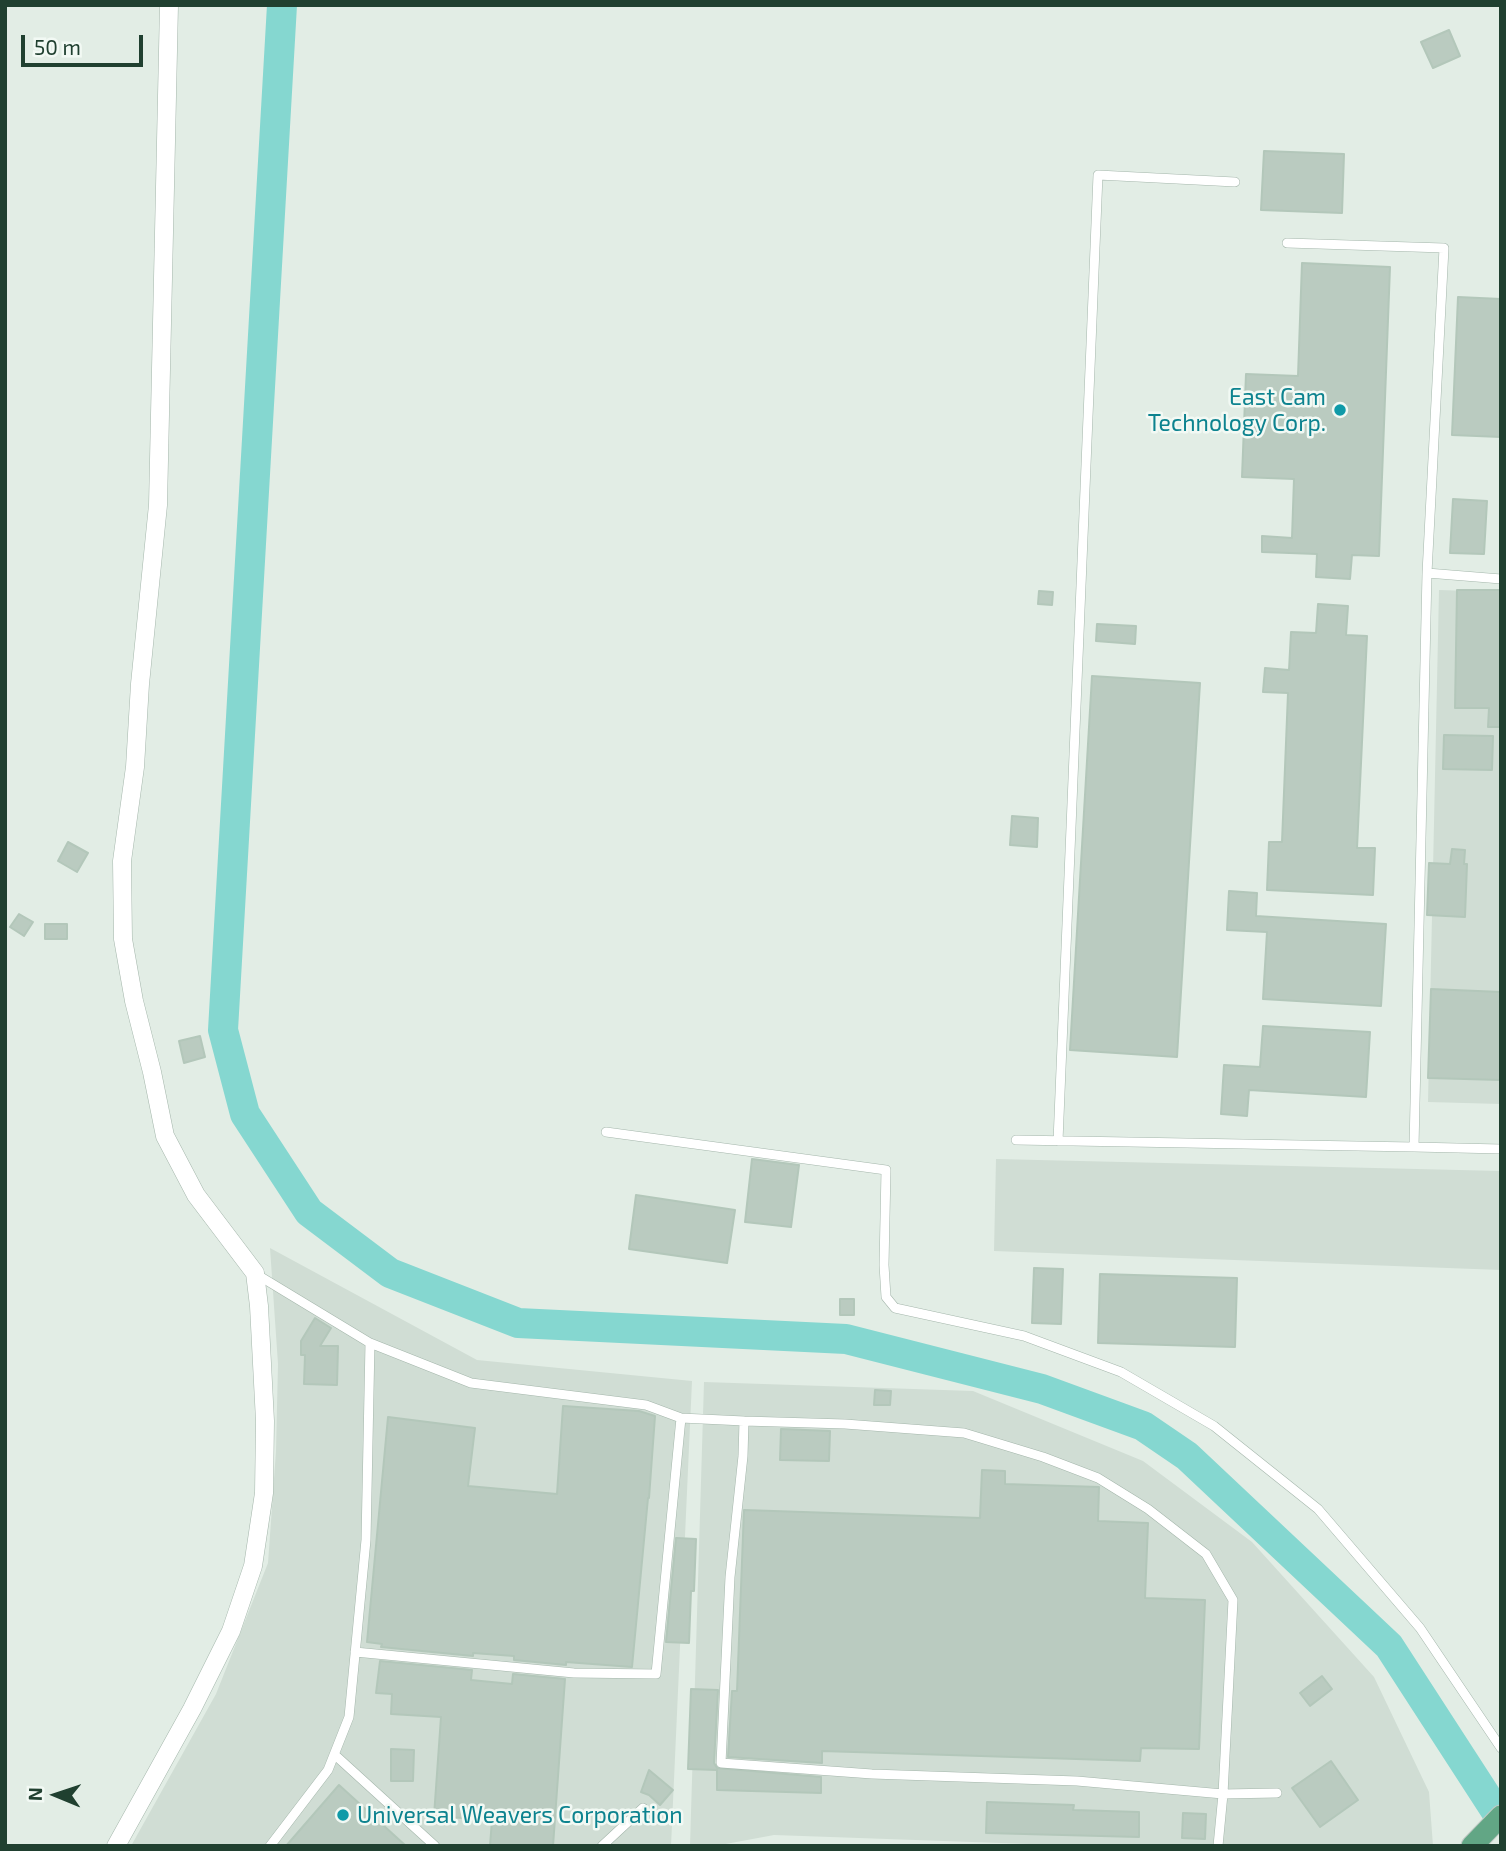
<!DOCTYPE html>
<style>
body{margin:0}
#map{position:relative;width:1506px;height:1851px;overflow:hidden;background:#e2ede5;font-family:"Exo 2",sans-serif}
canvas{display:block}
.frame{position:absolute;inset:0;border:7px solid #204030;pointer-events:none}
.north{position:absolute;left:21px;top:1760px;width:70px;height:70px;-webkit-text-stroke:5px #f2f9f4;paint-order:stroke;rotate:272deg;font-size:19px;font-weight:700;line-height:28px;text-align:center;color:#204030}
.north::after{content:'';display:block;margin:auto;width:24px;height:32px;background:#204030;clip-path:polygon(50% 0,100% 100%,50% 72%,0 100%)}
.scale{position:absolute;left:21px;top:35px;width:122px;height:32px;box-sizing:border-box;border:4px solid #204030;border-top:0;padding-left:9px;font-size:21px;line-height:24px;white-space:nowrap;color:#204030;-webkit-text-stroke:5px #f2f9f4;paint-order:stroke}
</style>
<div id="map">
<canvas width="1506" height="1851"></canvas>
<div class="frame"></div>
<div class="north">N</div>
<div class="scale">50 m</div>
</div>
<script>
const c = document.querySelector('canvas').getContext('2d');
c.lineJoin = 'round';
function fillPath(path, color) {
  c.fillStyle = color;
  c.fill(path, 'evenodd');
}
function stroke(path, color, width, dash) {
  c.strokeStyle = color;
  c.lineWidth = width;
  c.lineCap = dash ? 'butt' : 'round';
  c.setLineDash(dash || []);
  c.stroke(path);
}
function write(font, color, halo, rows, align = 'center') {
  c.font = font + ' "Exo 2",sans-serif';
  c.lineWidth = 5;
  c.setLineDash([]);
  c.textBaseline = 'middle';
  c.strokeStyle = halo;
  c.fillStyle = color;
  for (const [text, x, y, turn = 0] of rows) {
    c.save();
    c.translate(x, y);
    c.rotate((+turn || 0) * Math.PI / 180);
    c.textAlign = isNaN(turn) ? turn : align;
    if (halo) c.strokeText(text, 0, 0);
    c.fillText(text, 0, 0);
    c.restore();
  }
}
const built = new Path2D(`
 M1439 590 1501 592V1104L1428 1102Z
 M996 1159 1501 1171V1270L994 1251Z
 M270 1248 477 1360 692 1381 671 1846H131L216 1694 268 1563 276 1451 278 1364Z
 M704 1382 973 1391 1143 1461 1252 1542 1374 1677 1429 1792 1433 1846H1085L774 1835 715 1846H690Z`);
const river = new Path2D(`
 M282 5 223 1030 245 1114 309 1212 390 1273 518 1323 846 1339 1042 1389 1143 1426 1187 1456 1389 1646 1501 1819`);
const building = new Path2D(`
 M1449 30 1460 56 1433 68 1421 42Z
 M1264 151 1344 154 1342 213 1261 210Z
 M1302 263 1390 267 1379 556 1352 555 1350 579 1316 577 1317 554 1262 552V536L1292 538 1294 479 1242 477 1246 374 1298 376Z
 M1458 297 1501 299V437L1452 435Z
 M1453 499 1487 501 1484 554 1450 553Z
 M1457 590H1501V727H1488L1489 708H1455Z
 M1039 591 1053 592 1052 605 1038 604Z
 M1318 604 1348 606 1346 635 1367 636 1357 848H1375L1373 895 1267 890 1269 842H1282L1288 693 1263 692 1265 668 1289 670 1291 632 1316 633Z
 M1097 624 1136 626 1135 644 1096 641Z
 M1092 676 1200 683 1177 1057 1070 1050Z
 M1444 735 1493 736 1492 770 1443 769Z
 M1012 816 1038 818 1037 847 1010 845Z
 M68 842 88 853 77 872 58 861Z
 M1452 849 1465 850 1464 864H1467L1465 917 1427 915 1429 863 1450 864Z
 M1229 891 1257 893 1256 916 1386 924 1381 1006 1263 999 1267 932 1227 930Z
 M19 914 33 922 24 936 10 927Z
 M45 924H67V939H45Z
 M1431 989 1501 992V1080L1428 1078Z
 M1263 1026 1370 1032 1366 1097 1249 1090 1247 1116 1221 1114 1224 1065 1260 1067Z
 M200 1036 205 1057 184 1063 179 1041Z
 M752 1159 799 1165 791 1227 745 1222Z
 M636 1195 735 1210 727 1263 629 1249Z
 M1034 1268 1063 1269 1061 1324 1032 1323Z
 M1100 1274 1237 1278 1235 1347 1098 1343Z
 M840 1299H854V1315H840Z
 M315 1318 331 1328 320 1346H338L337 1385 304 1384 305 1355H301V1341Z
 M875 1390 891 1391 890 1405H874Z
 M563 1406 639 1411 655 1416 649 1498H648L632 1667 566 1662V1665L514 1660V1656L473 1653V1656L381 1647 382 1644 367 1642 388 1417 475 1428 468 1486 557 1494Z
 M781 1429 830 1431 829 1461 780 1460Z
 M982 1470 1005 1471V1484L1099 1487 1098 1521 1148 1523 1145 1598 1205 1600 1199 1749 1141 1748 1140 1761 822 1751V1763L728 1757 732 1691H737L744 1510 980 1518Z
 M676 1538 696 1539 694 1591H691L689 1643 666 1642Z
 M380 1661 472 1670 471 1680 512 1684 513 1674 565 1679 553 1846H490L492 1820 434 1816 441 1717 391 1714 392 1694 376 1693Z
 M1322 1676 1332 1689 1310 1706 1300 1693Z
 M691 1689 718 1690 714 1763 717 1768 821 1777V1793L717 1790V1770L688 1769Z
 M391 1749 414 1750 413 1781H391Z
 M1331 1761 1358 1800 1320 1827 1292 1788Z
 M649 1770 673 1790 660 1805 649 1795 641 1792Z
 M339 1785 406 1846H286Z
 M987 1802 1074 1805 1073 1810 1139 1812V1837L986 1833Z
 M1183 1813 1206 1814 1205 1839 1182 1838Z`);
const service = new Path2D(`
 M1287 243 1444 248 1427 573 1501 579
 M606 1132 886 1170 884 1265 886 1297 895 1308 1024 1336 1121 1372 1214 1426 1318 1509 1420 1628 1501 1748
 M1016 1140 1414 1147 1427 573
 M1058 1141 1098 175 1235 182
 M1414 1147 1501 1149
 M256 1274 370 1343 471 1383 646 1405 681 1418 656 1674 574 1673 355 1652
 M681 1418 744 1421
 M335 1755 435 1846
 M270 1846 328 1770 349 1717 366 1540 370 1343
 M602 1846 643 1808
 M1218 1846 1223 1794 1233 1600 1206 1554 1148 1509 1098 1478 1043 1457 964 1433 845 1424 744 1421 743 1456 730 1577 721 1763 872 1774 1077 1781 1223 1794 1277 1793`);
const minor = new Path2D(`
 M116 1846 192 1709 231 1631 253 1566 264 1493 265 1421 259 1306 255 1273 196 1195 165 1136 152 1072 134 1001 123 939 122 861 135 767 140 684 158 505 169 5`);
const primary = new Path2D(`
 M1472 1846 1501 1816`);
const markers = [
 [1340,410,7,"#0f9aa8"],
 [343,1815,7,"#0f9aa8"]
];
const cultureNames = [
 ["East Cam",1326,397],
 ["Technology Corp.",1326,423],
 ["Universal Weavers Corporation",357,1815,"left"]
];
fillPath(built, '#d0ddd4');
stroke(river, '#85d7d0', 30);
fillPath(building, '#bacbc0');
stroke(building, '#b3c7ba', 2);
stroke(service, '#a4b6ab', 10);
stroke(minor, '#a4b6ab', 19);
stroke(primary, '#c1cac5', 23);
stroke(service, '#fff', 9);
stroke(minor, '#fff', 18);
stroke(primary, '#62a685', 21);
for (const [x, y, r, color] of markers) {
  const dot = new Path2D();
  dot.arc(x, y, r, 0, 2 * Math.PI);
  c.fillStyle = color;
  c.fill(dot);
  stroke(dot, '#f2f9f4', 2.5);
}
write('23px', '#0d838f', '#f2f9f4', cultureNames, 'right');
</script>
